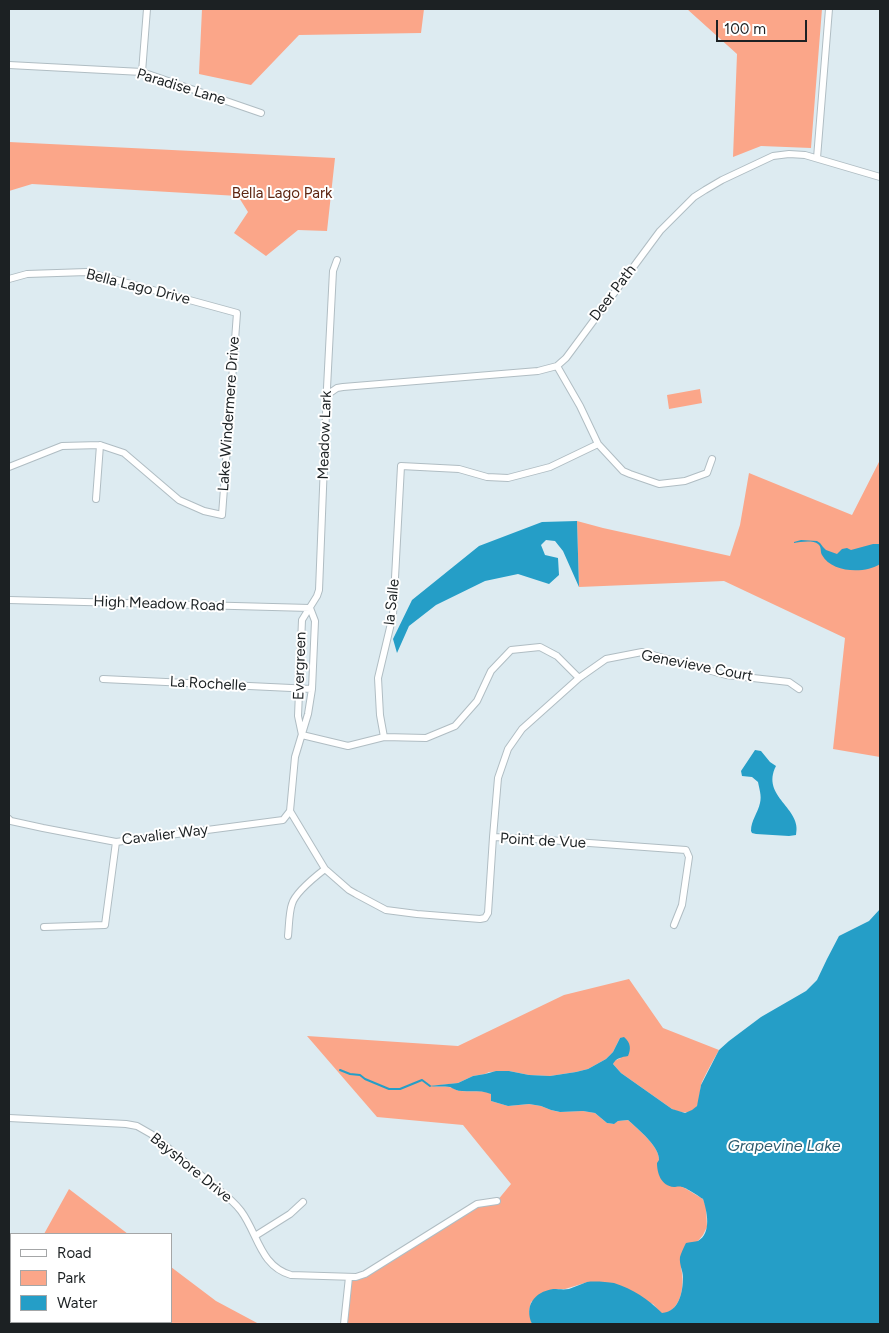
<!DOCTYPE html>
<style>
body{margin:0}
#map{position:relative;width:889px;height:1333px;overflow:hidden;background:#ddebf1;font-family:Figtree,sans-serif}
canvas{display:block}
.frame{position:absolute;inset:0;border:10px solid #1c2123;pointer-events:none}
.legend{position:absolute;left:10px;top:1233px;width:162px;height:90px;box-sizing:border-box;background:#fff;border:1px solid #a4a6a7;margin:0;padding:6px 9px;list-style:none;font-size:15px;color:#1c2123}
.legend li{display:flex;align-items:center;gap:10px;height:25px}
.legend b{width:25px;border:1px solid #a4a6a7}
.scale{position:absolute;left:716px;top:20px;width:91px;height:22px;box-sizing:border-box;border:2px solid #1c2123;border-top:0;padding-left:6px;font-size:15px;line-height:18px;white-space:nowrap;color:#1c2123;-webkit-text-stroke:4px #fff;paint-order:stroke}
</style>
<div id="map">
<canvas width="889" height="1333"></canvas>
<div class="frame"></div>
<ul class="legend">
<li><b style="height:6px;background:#fff"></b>Road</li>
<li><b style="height:14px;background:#fba689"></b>Park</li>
<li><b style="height:14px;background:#259ec7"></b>Water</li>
</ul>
<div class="scale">100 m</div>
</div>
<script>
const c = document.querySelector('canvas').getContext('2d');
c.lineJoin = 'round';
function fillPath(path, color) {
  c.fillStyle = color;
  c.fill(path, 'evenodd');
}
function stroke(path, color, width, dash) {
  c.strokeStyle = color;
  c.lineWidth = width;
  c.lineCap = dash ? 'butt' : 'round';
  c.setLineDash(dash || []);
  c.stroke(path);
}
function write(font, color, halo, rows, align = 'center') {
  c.font = font + ' Figtree,sans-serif';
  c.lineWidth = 4;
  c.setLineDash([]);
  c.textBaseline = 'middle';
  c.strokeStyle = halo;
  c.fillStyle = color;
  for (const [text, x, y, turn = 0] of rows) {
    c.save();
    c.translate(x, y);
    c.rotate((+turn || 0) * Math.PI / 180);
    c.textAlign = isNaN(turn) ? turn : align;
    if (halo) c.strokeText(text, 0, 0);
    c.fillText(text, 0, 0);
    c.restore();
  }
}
const green = new Path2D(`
 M202 9H424L421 33 299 35 251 85 199 74Z
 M687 9H822L811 148 761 146 733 157 737 54Z
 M9 142 335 158 327 231 298 230 266 256 234 233 248 212 238 196 32 184 9 191Z
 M700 389 702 403 669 409 667 395Z
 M880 460V757L833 749 845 638 724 581 579 587 577 521 603 528 730 556 740 525 749 473 852 515Z
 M629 979 663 1028 719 1050C713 1061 707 1071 702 1082 699 1089 701 1099 697 1106 692 1115 679 1113 672 1109L621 1073 613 1064 614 1061 621 1058 620 1038 613 1052 606 1059 588 1069 576 1072 550 1076 529 1075 509 1071 489 1072 485 1074 473 1076 458 1083 432 1086C438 1087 444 1086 449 1087 454 1088 457 1091 461 1091 471 1092 481 1090 491 1093V1101L508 1106 529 1104 541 1106 551 1110 559 1112 583 1111 595 1113 607 1123 613 1124 618 1121 628 1120C638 1129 660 1147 659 1160L683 1187 703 1199 706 1207 707 1227 703 1235 698 1241 681 1268C685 1284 682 1311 662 1314L653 1304 588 1282 565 1289H553L531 1302 529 1311 532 1324H344L349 1277H356L477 1204 497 1201 511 1184 463 1125 377 1117 307 1036 458 1046 564 995Z
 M69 1189 128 1234H44Z
 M171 1267 216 1301 259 1324H9V1278L11 1277V1322H171Z`);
const water = new Path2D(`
 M577 521 579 587 563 551 555 541 546 540 541 545 545 555 558 558 559 575 549 584 518 574 485 581 436 605 409 626 397 653 393 639 412 600 479 546 542 522Z
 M801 540 817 541 820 543 823 547 826 550 837 554 842 549 847 548 851 550 873 544H880V564C865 574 832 573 822 555 820 552 822 547 818 544 813 540 800 542 794 543V542Z
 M755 750 761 751 770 762 776 766C760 797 803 808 796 835L789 836 756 834 752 833 751 831C751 820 758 813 760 803 762 796 759 788 758 782L752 777 742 776 741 771Z
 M880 909V1324H532C524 1306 534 1292 553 1289 559 1289 563 1290 569 1289 575 1287 581 1284 587 1282 594 1281 607 1282 614 1283 633 1289 648 1299 662 1313 679 1312 683 1292 683 1277 683 1271 679 1264 680 1257 681 1253 684 1247 686 1243 689 1242 695 1242 698 1241 712 1233 707 1211 703 1199 700 1197 685 1187 682 1187 679 1186 676 1187 674 1187 661 1186 657 1173 657 1163L659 1160C660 1147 638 1129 628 1120L618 1121 614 1124 607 1123 595 1113 583 1111 560 1112 551 1110 541 1106 529 1104 508 1106 491 1101V1094C482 1090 471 1092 462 1091 457 1091 454 1089 450 1087 444 1086 435 1087 429 1086L458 1083 473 1076 485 1074 496 1071H509L529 1075 550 1076 576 1072 588 1069 606 1059 613 1052 620 1038 624 1037C631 1043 631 1049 628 1056 622 1057 616 1058 613 1064L621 1073 672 1109 685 1113 692 1110 697 1106 701 1085 719 1050 729 1041 761 1017 806 991 817 980 827 959 839 936 869 921Z`);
const stream = new Path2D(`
 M340 1070 350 1074 360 1075 365 1079 389 1089H400L422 1080 430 1086`);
const street = new Path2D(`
 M9 65 142 72 261 113
 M142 72 147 9
 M817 158 829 9
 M9 279 27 274 87 272 237 313 222 515 204 511 179 500 124 453 100 445 62 446 9 467
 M557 366 580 406 598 444 623 471 630 474 659 484 685 481 707 473 712 459
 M327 395 337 388 343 387 538 371 557 366 566 358 660 231 694 197 705 190 722 180 773 156 789 154 805 155 880 177
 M96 499 100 445
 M9 600 310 608
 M103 679 312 689
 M302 735 298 716 302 620 317 596 319 590 327 388 333 271 337 260
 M302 735 348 746 384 737 426 738 455 726 477 701 491 671 511 650 540 647 557 656 579 678
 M384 737 380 715 378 678 393 615 401 466 459 469 487 477 508 478 550 467 598 444
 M290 811 325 869 349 890 356 894 386 910 417 914 480 919 485 918 488 913 493 837 534 839 686 850 689 857 682 905 674 925
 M290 811 295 757 308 714 312 689 315 621 310 608
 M9 819 11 821 43 828 116 842 283 820 290 811
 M493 837 498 778 508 749 522 729 579 678 606 659 642 652 726 675 789 682 799 689
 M44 927 105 925 116 842
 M288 936C289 927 289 912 292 904 295 893 316 876 325 869
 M9 1118 126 1124 137 1126 151 1134C170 1149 188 1165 207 1180 219 1190 232 1199 241 1211 258 1234 260 1266 291 1275L356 1277 365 1274 477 1204 497 1201
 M255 1236 290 1214 303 1202
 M344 1324 349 1277`);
const streetNames = [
 ["Paradise Lane",181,87,17],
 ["Bella Lago Drive",138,287,14],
 ["Deer Path",613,293,-53],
 ["Lake Windermere Drive",229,414,-86],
 ["Meadow Lark",325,435,-88],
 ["la Salle",392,602,-84],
 ["High Meadow Road",159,604,2],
 ["Evergreen",300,666,-88],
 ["Genevieve Court",697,666,11],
 ["La Rochelle",208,684,3],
 ["Cavalier Way",165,835,-7],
 ["Point de Vue",543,841,3],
 ["Bayshore Drive",191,1168,39]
];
const parkNames = [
 ["Bella Lago Park",282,194]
];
const waterNames = [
 ["Grapevine Lake",784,1146]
];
fillPath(green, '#fba689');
fillPath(water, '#259ec7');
stroke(stream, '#259ec7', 2);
stroke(street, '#b0bdc3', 8);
stroke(street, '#fff', 6);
write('15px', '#1c2123', '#fff', streetNames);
write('15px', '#5e2612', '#fff', parkNames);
write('italic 16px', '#2e5c6e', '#fff', waterNames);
</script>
